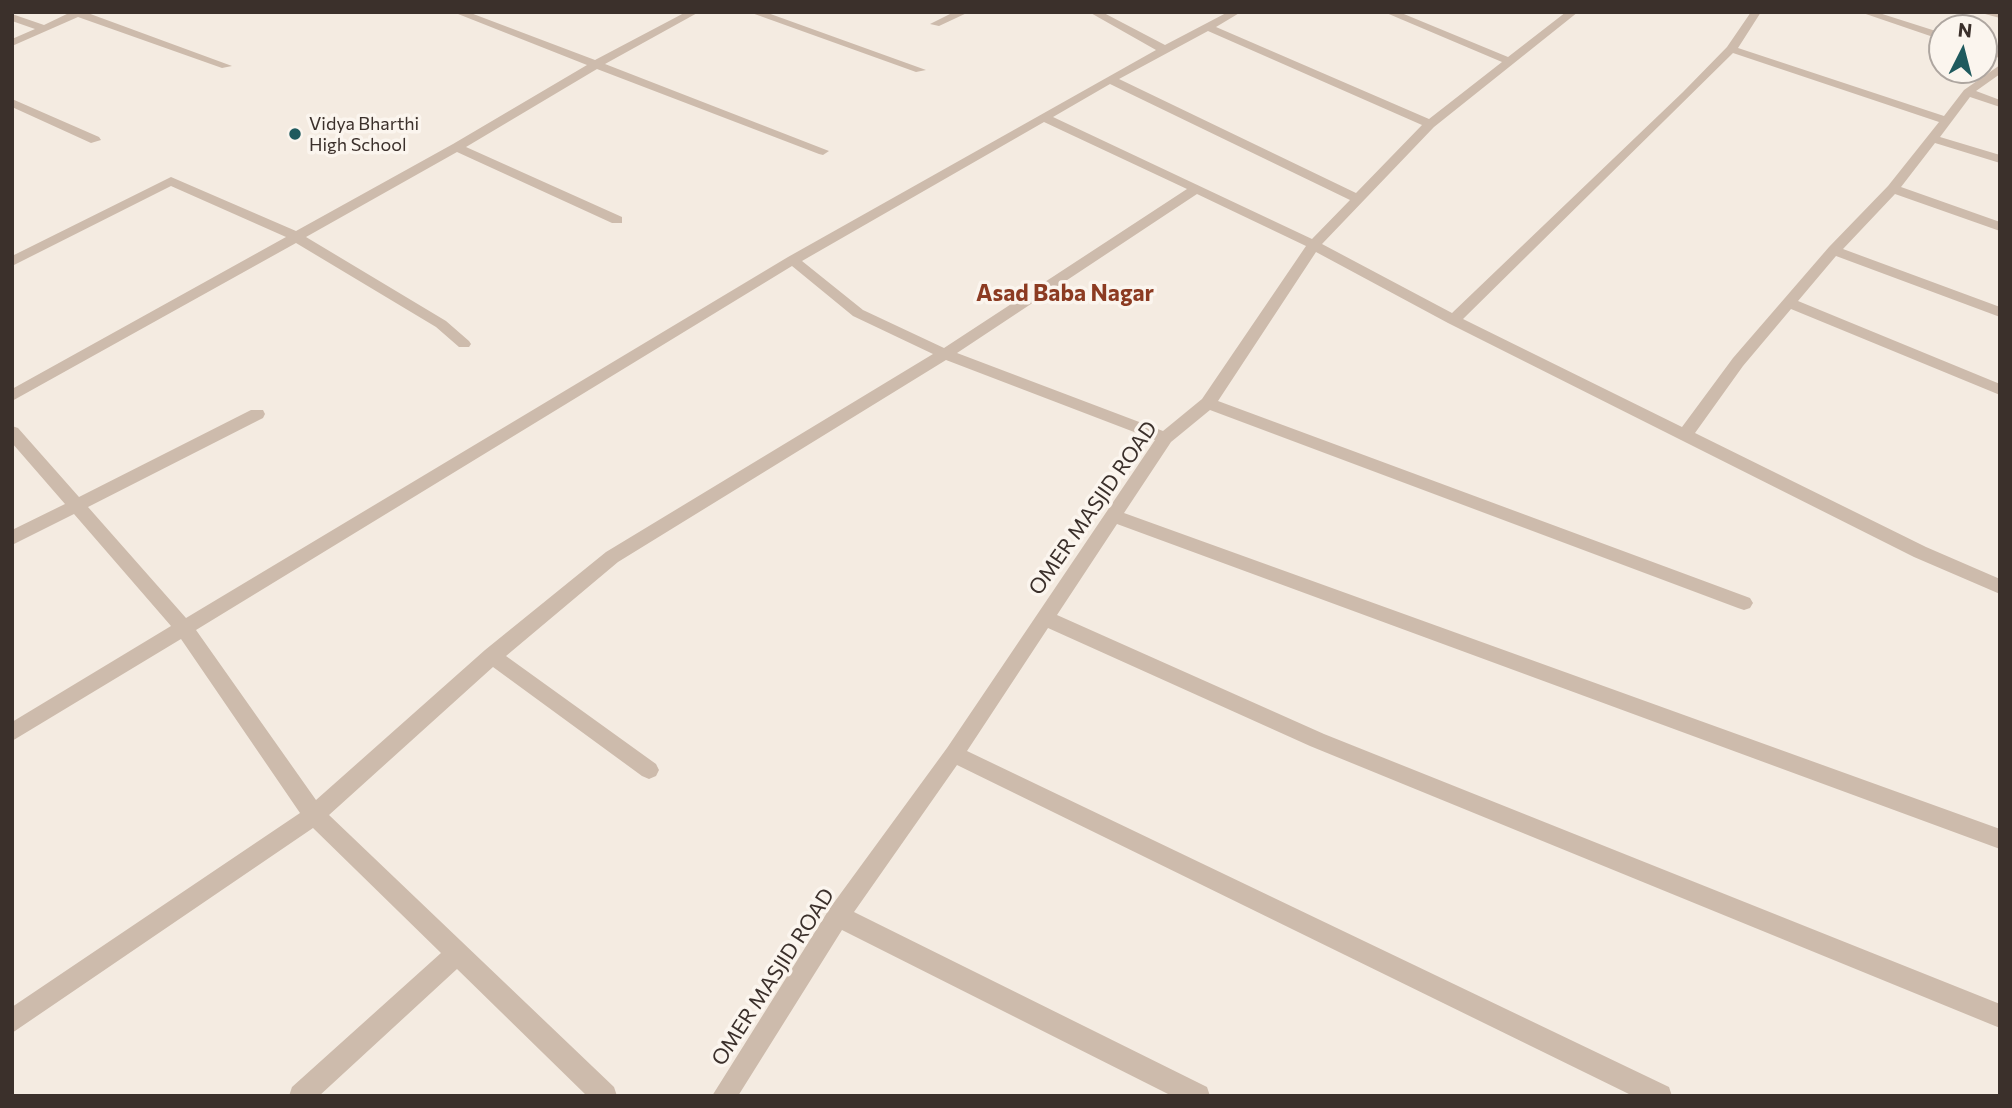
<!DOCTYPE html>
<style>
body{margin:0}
#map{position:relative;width:2012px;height:1108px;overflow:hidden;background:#f4ebe1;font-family:Commissioner,sans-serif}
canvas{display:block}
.frame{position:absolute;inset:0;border:14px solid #3b302b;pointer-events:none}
.north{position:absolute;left:1928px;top:14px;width:70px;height:70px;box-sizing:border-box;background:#fbf5ee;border:2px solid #aea6a0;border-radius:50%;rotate:6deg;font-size:19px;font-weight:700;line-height:28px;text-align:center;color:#3b302b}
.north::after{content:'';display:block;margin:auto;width:24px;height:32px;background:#1f5a5e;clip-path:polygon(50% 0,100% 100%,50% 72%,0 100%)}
</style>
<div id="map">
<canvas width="2012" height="1108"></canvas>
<div class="frame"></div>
<div class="north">N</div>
</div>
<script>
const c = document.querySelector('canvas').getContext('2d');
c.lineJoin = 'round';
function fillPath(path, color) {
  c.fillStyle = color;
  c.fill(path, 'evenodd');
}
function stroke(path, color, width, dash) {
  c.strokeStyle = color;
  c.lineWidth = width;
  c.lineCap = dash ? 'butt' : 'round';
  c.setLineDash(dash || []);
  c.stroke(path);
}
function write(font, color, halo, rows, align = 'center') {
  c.font = font + ' Commissioner,sans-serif';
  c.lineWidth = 7;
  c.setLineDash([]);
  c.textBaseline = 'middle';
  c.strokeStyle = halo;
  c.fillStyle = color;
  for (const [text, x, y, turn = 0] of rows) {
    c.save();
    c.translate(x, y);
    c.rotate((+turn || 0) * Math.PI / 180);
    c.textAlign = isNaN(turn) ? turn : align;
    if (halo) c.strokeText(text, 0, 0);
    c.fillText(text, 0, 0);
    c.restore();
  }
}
const street = new Path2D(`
 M71 12H85L232 66 222 68 78 17 12 46V39L35 29 12 21V14L44 25Z
 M453 12H468L595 60 686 12H699L605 64 829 151 823 155 819 154 597 69 466 147 622 217V223H612L457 152 306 237 446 321 469 341 471 344 469 347H459L436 327 296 243 12 401V389L286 237 171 186 12 266V256L171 177 296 231 453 144 587 65Z
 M749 12H765L926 70 916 72Z
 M954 12H969L939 26 930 24Z
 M1089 12H1102L1165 45 1228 12H1241L1216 27 1429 119 1502 62 1384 12H1399L1508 57 1566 12H1578L1434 127 1322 244 1452 313 1683 92 1727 47 1751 12H1761L1738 48 1944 116 1964 90 2000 65V74L1976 91 2000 100V107L1970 97 1940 137 2000 155V163L1935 143 1901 187 2000 222V231L1895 194 1843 249 2000 307V317L1836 256 1798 301 2000 384V395L1791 309 1743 366 1695 433 1926 547 2000 579V594L1914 557 1448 323 1316 252 1218 401 1750 598 1753 603 1750 608 1744 610 1738 608 1210 410 1171 442 1124 513 2000 829V849L1117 524 1057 615 1324 734 2000 1004V1028L1310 746 1048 628 967 751 1669 1087 1672 1096H1633L957 765 854 912 1207 1087 1210 1096H1172L842 930 738 1096H712L830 908 947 748 1155 440 946 360 618 562 506 656 656 764 659 770 656 776 649 779 642 776 493 667 329 815 614 1087 617 1096H587L457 969 319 1096H289L292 1087 441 953 313 828 12 1033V1007L300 813 181 639 12 741V722L171 626 74 514 12 545V530L65 504 12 443V426L18 428 79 497 251 410H263L265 414 263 418 88 507 186 618 788 257 1156 50ZM1208 31 1422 125 1356 193 1119 79ZM1733 53 1939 122 1888 186 1829 247 1733 358 1682 427 1463 319ZM1110 84 1350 200 1312 239 1053 117ZM1044 122 1187 189 944 348 863 310 802 261ZM1197 194 1306 246 1202 399 1163 431 957 353ZM792 266 853 316 933 354 606 552 485 650 316 800 196 630Z
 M1860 12H1876L1942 33V40Z
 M1984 12H2000V18L1985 14Z
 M1984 47 2000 51V58L1984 54Z
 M12 99 99 137 101 140 91 143 12 107Z`);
const markers = [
 [295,134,7,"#1f5a5e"]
];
const farPoinames = [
 ["Vidya Bharthi",309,124],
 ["High School",309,145]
];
const streetNames = [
 ["OMER MASJID ROAD",1093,508,-55],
 ["OMER MASJID ROAD",773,977,-57]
];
const neighbourhoodNames = [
 ["Asad Baba Nagar",1065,293]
];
fillPath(street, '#cdbbac');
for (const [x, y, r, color] of markers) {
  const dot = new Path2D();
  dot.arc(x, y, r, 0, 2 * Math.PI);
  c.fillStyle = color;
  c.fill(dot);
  stroke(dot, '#fbf5ee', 2.5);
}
write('18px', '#3b302b', '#fbf5ee', farPoinames, 'left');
write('21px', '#3b302b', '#fbf5ee', streetNames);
write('bold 23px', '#8c3b22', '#fbf5ee', neighbourhoodNames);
</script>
